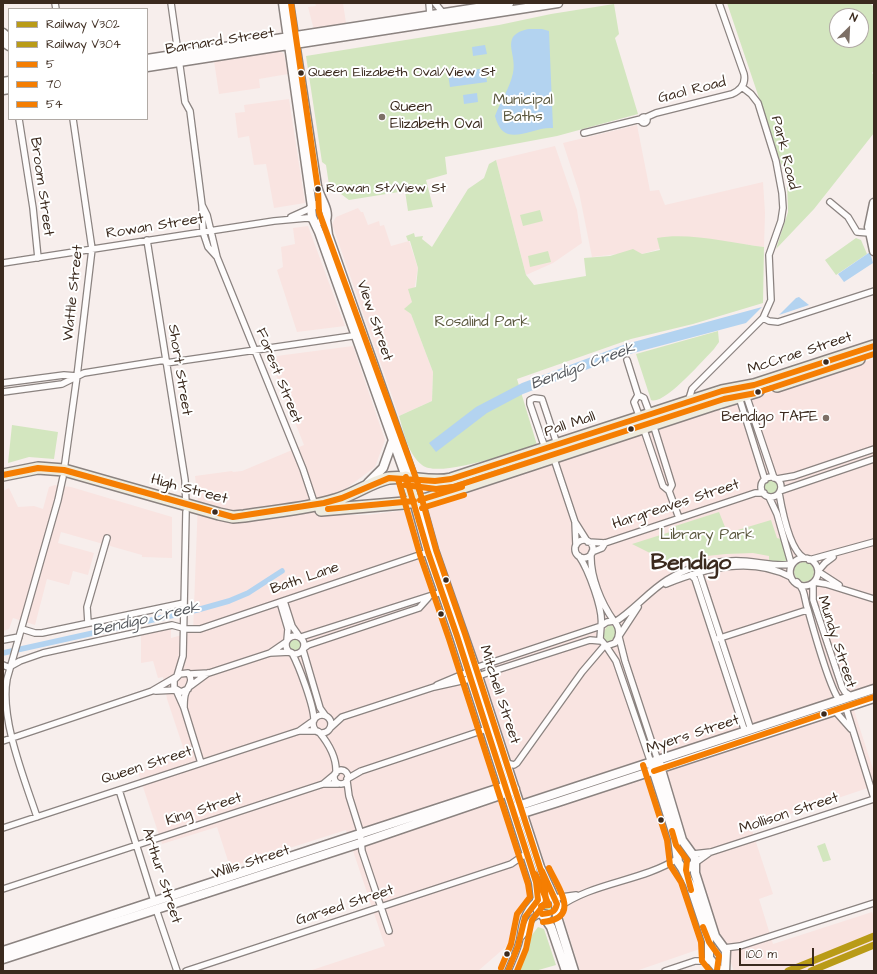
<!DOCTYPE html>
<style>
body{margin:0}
#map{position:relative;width:877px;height:974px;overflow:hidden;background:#f7eeec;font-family:"Architects Daughter",sans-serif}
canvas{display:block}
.frame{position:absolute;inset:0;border:4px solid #3b2a1e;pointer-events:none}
.legend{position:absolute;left:8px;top:8px;width:140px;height:112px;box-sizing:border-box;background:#fff;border:1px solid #b1aaa5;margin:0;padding:5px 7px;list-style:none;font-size:12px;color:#3b2a1e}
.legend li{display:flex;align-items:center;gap:8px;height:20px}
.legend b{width:20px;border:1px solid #b1aaa5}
.north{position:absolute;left:829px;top:8px;width:40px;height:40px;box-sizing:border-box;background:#fff;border:1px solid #b1aaa5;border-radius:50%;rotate:24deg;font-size:11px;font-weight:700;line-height:16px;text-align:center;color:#3b2a1e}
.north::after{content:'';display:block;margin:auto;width:14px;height:18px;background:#7d6f66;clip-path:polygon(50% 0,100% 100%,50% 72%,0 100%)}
.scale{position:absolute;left:739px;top:948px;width:75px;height:18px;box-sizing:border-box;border:2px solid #3b2a1e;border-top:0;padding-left:5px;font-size:12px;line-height:14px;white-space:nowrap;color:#3b2a1e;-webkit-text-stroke:3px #fff;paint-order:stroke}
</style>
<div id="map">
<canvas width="877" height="974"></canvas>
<div class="frame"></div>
<ul class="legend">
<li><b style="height:5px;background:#b99b17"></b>Railway V302</li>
<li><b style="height:5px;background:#b99b17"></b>Railway V304</li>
<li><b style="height:5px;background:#f57e02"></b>5</li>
<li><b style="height:5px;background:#f57e02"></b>70</li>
<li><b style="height:5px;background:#f57e02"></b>54</li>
</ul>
<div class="north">N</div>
<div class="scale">100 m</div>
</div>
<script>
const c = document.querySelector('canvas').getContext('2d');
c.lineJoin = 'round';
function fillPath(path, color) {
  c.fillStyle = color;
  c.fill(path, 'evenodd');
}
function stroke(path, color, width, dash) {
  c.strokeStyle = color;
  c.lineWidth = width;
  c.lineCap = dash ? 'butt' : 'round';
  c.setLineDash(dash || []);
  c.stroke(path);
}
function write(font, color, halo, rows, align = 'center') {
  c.font = font + ' "Architects Daughter",sans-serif';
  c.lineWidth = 4;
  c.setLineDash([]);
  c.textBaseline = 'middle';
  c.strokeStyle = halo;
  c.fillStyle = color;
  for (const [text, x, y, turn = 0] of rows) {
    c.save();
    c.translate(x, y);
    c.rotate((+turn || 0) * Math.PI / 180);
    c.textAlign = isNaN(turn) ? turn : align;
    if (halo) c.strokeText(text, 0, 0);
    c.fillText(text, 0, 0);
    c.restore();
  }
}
const built = new Path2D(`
 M315 3H343L346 23 314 30 308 7 316 6Z
 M280 51 284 54 288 74 259 79 260 88 219 94 214 61Z
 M289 99 305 203 274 208 266 164 254 165 249 136 238 138 235 113 245 112 244 105Z
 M637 125 650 191 659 190 665 205 763 182 765 213 764 247 696 238 642 254H618L592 257 579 192 563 143Z
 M555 146 577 210 582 243 553 263 526 275 496 160Z
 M358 208 361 212H363L368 225 379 221 380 226 384 225 391 246 409 241 418 268 412 302 405 309 411 314 433 372 432 401 399 416 332 224 336 217Z
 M308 226 345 326 297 332 277 270 283 267 281 247 295 244 293 228Z
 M353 346 385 440 375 467 340 493 334 494 339 515H367L407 510 427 505 874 359V686L849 695 874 772V786L751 827 773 894 759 899 773 944 872 912 874 918V943L817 969V971H734L723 941 636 971H580L555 891 530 897 524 906 509 944 478 971H309L385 946 346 830 230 867 217 827 162 844 138 772 186 756 167 699 163 677 158 678 153 661 141 663V635L171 629V638L193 632 198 501 195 476 232 471 233 472 242 471 304 445 269 357Z
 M55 485 71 487 172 517V558L142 557V555L61 532 58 543 94 553 88 575 73 571 69 585 47 579 35 625 13 618 9 629 3 631V491L9 488 18 507 34 506 43 509 49 487Z`);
const green = new Path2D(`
 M727 3H870L874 7V71L872 73 874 75V133L814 209 776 249 788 212 787 181ZM837 16H861V40H837Z
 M614 4 619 34 615 38 638 114 557 136 445 157 447 174 426 180 433 207 408 211 405 191 349 200 329 185 326 165 322 162 306 56 499 25 551 14Z
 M496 160 526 275 534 285 586 276 584 258 610 256 633 249 642 254 660 250 657 238C688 232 732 243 764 247L763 303 693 324 631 339 517 379 537 445C515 451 439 479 422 465 408 454 404 433 399 416L432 401 433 372 411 314 404 309 412 302 408 289 416 287 418 268 410 241H408L406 236 414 233 415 237 423 236 422 239 432 247 468 189 484 178 489 164Z
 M540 210 543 221 523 226 520 215Z
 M856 238 861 240 867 254 836 275 825 260Z
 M548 251 551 262 530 267 528 256Z
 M718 331 719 342 714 349C704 359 664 406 651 400L636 354Z
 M12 425 58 432 54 459 29 457 8 463Z
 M764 487a8 8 0 1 1 16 0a8 8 0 1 1-16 0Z
 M719 512 725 527 731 532 771 520 777 538 784 540 788 559C783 566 775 562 769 561V556L753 553 726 554 707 556 674 565 632 544 670 532 669 528Z
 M794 572a10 10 0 1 1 20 0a10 10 0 1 1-20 0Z
 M609 625 613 626 616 630 615 637 609 642 606 641C602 637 604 628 609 625Z
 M289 645a6 6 0 1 1 12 0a6 6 0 1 1-12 0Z
 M825 843 831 860 823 862 817 846Z
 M541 905a6 6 0 1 1 12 0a6 6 0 1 1-12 0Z
 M538 927 544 929 556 965 535 971H519L532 935Z`);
const water = new Path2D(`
 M529 29H542L549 31 553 128C531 126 504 151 495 116 500 102 510 88 513 73 518 54 498 35 529 29Z
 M485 45 487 54 473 56 472 47Z
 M485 68 487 82 450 87 448 74Z
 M477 93 478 102 464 104 463 95Z
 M870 252 873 263 844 282 838 274Z
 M799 297 809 305 779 315 796 298Z
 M762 307 746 323 622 356 523 394 487 413 436 452 429 443 476 407 522 383 626 344Z`);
const canal = new Path2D(`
 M3 653 197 610 229 601 248 593 282 571`);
const street = new Path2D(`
 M55 3 56 9
 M171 3 185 102 190 111 202 205 203 232 208 247 217 257
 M429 3 430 15
 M435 3 443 13
 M641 120a3 3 0 1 1 6 0a3 3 0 1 1-6 0Z
 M647 117 656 113 732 94C741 90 746 84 744 74L719 3
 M19 119 33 208 38 258
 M584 133 641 119
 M830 202 848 217 857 232 869 233
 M202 205 207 215 217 257 303 469 315 505
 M291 217 311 208
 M147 240 185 480 186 505
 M3 263 274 221 307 218 313 219
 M763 318 769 321 778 322 874 291
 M627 360 638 395 634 402 640 418
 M166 363 359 335
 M3 383 64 375 77 376
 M3 392 62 384 84 373 165 360
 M638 395 644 398 650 414
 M746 395 774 478
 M739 397 765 480
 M688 402 692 389 763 318 771 300 769 255 781 221 783 208 782 193 776 161 758 103 751 94 742 87
 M643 427 663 486 669 491 672 485 653 424
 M545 448 530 404V400L534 398 542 399 557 444
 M553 456 575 522 587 541
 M64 470 77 376 92 249 73 119
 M761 487a10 10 0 1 1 20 0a10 10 0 1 1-20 0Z
 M777 479 794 476 874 449
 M669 491 679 518
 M780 491 874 459
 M779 493C782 510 790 550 804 558
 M769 497 777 514 791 563
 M575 522 576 545
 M575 549a9 9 0 1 1 18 0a9 9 0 1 1-18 0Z
 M588 542 605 543 755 493H764
 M592 552 602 548 605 543
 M591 554C590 576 601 603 614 621
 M579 556C588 569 604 610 601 626
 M790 572a14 14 0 1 1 28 0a14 14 0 1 1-28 0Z
 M809 560 874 542
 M818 571 825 563 833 557
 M699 572 751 730
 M819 572 839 585
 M691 575 695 579 745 732
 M797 582C806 590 804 600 808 610 813 628 830 690 840 701
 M814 582 826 584 874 599
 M813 583V600L842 687 845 692 852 697
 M666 584C706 568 751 556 791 577
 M284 601 292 626 299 636
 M280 602 288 629 287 640
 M614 621C620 628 621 635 615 643L606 646 600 639 601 626 607 622Z
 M615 622C634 610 648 592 667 580 686 568 709 562 731 561 750 559 776 568 791 564
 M88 623 87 607 107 538
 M22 629 35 633H42L184 603
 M183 629H200L428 552
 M286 645a9 9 0 1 1 18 0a9 9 0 1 1-18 0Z
 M619 636 638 607
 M301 637 442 592
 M619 637 625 661 658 761
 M717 639 807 610
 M3 640 19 637
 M606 646 616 661 651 763
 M304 648 308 645 419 608 428 598
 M303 650 320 708 325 715
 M270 653 286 642
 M292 653C299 666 314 706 314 720
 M3 665 10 668
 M11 666 20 661 43 653 125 635 172 625 183 628
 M475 668 601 626
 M190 674 209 673 270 653 290 652
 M177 676 183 656 186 512
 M478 676 590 640 601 641
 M437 685 468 672
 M189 687 208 673
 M176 690 184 708 201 763
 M156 691 176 690
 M184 708C184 704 184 699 185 695 187 687 195 681 188 673L180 674 174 680V688L181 692 188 689
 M846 708 874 798
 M835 711 851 729
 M313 724a9 9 0 1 1 18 0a9 9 0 1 1-18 0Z
 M330 728 342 717 434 687 470 679
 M299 731 313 721
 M319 732C329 744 337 757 336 773
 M3 741 152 691 176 677
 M506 763 514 765 517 763 582 672 605 645
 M334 777a7 7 0 1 1 14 0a7 7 0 1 1-14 0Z
 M347 779 361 771 487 729
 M347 781 349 796 360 831 362 851 389 931
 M323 784 335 774
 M119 790 154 901
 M37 817C24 778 0 719 7 679L58 500 63 477
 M3 828 299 731H317
 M693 854 711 852 874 799
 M695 863 709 853
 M3 889 323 784H338
 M554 898 576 895
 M156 909 177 971
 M556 909C592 882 640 882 677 859
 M520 938C530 930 527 916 542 914
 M724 948 740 946 874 903
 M186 971 511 864 527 853
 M508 971C512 961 518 949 520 938 522 923 524 911 537 900
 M665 971 695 961H710`);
const secondary = new Path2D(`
 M283 3 312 207
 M289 3 317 186C319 197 330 210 326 220L322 221
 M3 33 9 38
 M3 42 9 46
 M147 59 509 3
 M147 67 558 3
 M3 82 9 81
 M3 90 9 89
 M874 203 869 227 874 251
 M324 205H314L311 208 312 217 319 232 406 477
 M326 220 328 235 413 477
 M368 483 383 468 393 440
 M420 500 434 550 478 676 540 867 556 902 557 917 574 971
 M414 501 428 552 457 636 536 882 538 900
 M659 763 682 840 695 858V873L715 936 726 951 725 971
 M652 766 675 838 678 862 682 868 687 869 694 864
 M515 807 874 689
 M517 813H523L558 802 874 698
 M682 868 690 884 709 941V958L720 971
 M542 914 551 927 566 971
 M547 915C538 914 535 908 537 900L546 896 554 898
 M3 951 506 786 515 789
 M3 959 360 843 515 790`);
const highway = new Path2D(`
 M777 386 859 359
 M3 475 38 468 64 470 219 514 233 517 244 516C274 511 307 509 335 500 354 495 370 482 389 478 410 475 430 484 451 479L697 399 722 391 754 385 874 346
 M406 477 414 501
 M321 510 404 503 427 499 712 405 758 391`);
const bus1 = new Path2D(`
 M3 475 38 468 64 470 233 517 324 503 342 498 389 478 435 481 451 479 722 391 754 385 874 346
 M406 477 428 552 457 636 536 882 538 900 525 917 518 946 508 971
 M420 500 462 487
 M328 509 414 501
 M542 871 557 904C555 913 550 913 542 914`);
const bus2 = new Path2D(`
 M398 479 420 555 449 639 528 884 530 897 517 914 511 944 501 968
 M405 485 436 489 453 487 724 399 756 393 874 354
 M422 508 464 495
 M643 765 667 840 670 865 681 882 701 942 702 961 710 971
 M654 771 874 697
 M672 831 676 845 687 860 686 870 691 890
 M535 874 549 905 541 906
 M703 927 709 942 719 956 717 970`);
const bus3 = new Path2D(`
 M291 3 318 190 319 212 417 481 436 550 465 634 544 880 546 902 532 920 526 949 517 971
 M543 922C581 918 559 889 549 868`);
const rail1 = new Path2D(`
 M788 971 874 936`);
const rail2 = new Path2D(`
 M811 971 874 945`);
const markers = [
 [301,73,3.5,"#3b2a1e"],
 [382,117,4,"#7d6f66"],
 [318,189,3.5,"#3b2a1e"],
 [826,362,3.5,"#3b2a1e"],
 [758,392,3.5,"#3b2a1e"],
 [826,418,4,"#7d6f66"],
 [631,429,3.5,"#3b2a1e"],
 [215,512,3.5,"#3b2a1e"],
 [446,580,3.5,"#3b2a1e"],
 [441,614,3.5,"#3b2a1e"],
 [824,714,3.5,"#3b2a1e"],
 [661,820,3.5,"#3b2a1e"],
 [507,954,3.5,"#3b2a1e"]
];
const busNames = [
 ["Queen Elizabeth Oval/View St",308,73],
 ["Rowan St/View St",326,189]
];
const streetNames = [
 ["Barnard Street",220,42,-9],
 ["Gaol Road",692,91,-14],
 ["Park Road",784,153,76],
 ["Broom Street",41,187,82],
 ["Rowan Street",155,227,-9],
 ["Wattle Street",74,293,-84],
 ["View Street",374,321,71],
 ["McCrae Street",800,354,-18],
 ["Short Street",179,370,81],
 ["Forest Street",278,376,68],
 ["Pall Mall",570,425,-18],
 ["High Street",189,490,15],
 ["Hargreaves Street",676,505,-18],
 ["Bath Lane",305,579,-19],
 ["Mundy Street",836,642,72],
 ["Mitchell Street",499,695,72],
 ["Myers Street",693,735,-18],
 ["Queen Street",147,766,-18],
 ["King Street",204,810,-18],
 ["Mollison Street",789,814,-18],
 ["Wills Street",251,863,-18],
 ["Arthur Street",161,876,72],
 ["Garsed Street",345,906,-18]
];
const parkNames = [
 ["Municipal",523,101],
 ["Baths",523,118],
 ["Rosalind Park",482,323],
 ["Library Park",707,536]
];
const poiNames = [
 ["Queen",390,108],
 ["Elizabeth Oval",390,125],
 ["Bendigo TAFE",818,418,"right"]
];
const waterNames = [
 ["Bendigo Creek",583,367,-20],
 ["Bendigo Creek",146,620,-13]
];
const townNames = [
 ["Bendigo",691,564]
];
fillPath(built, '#f9e4e1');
fillPath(green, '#d3e6bf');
fillPath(water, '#b3d3f0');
stroke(canal, '#b3d3f0', 5.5);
stroke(street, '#8b8380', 8);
stroke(secondary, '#8b8380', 11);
stroke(highway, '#8b8380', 14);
stroke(street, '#fefcfc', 5.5);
stroke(secondary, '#fefcfc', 8);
stroke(highway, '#eeebde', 11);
stroke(bus1, '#f57e02', 6);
stroke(bus2, '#f57e02', 6);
stroke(bus3, '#f57e02', 6);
stroke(rail1, '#b99b17', 7);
stroke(rail2, '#b99b17', 7);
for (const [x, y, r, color] of markers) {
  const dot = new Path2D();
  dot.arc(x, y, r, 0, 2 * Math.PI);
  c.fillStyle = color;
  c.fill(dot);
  stroke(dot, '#fff', 1.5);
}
write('14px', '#3b2a1e', '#fff', busNames, 'left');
write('15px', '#3b2a1e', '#fff', streetNames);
write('15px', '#5a573d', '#fff', parkNames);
write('15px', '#3b2a1e', '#fff', poiNames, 'left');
write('italic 16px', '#56595e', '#fff', waterNames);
write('bold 23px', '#3b2a1e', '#fff', townNames);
</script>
